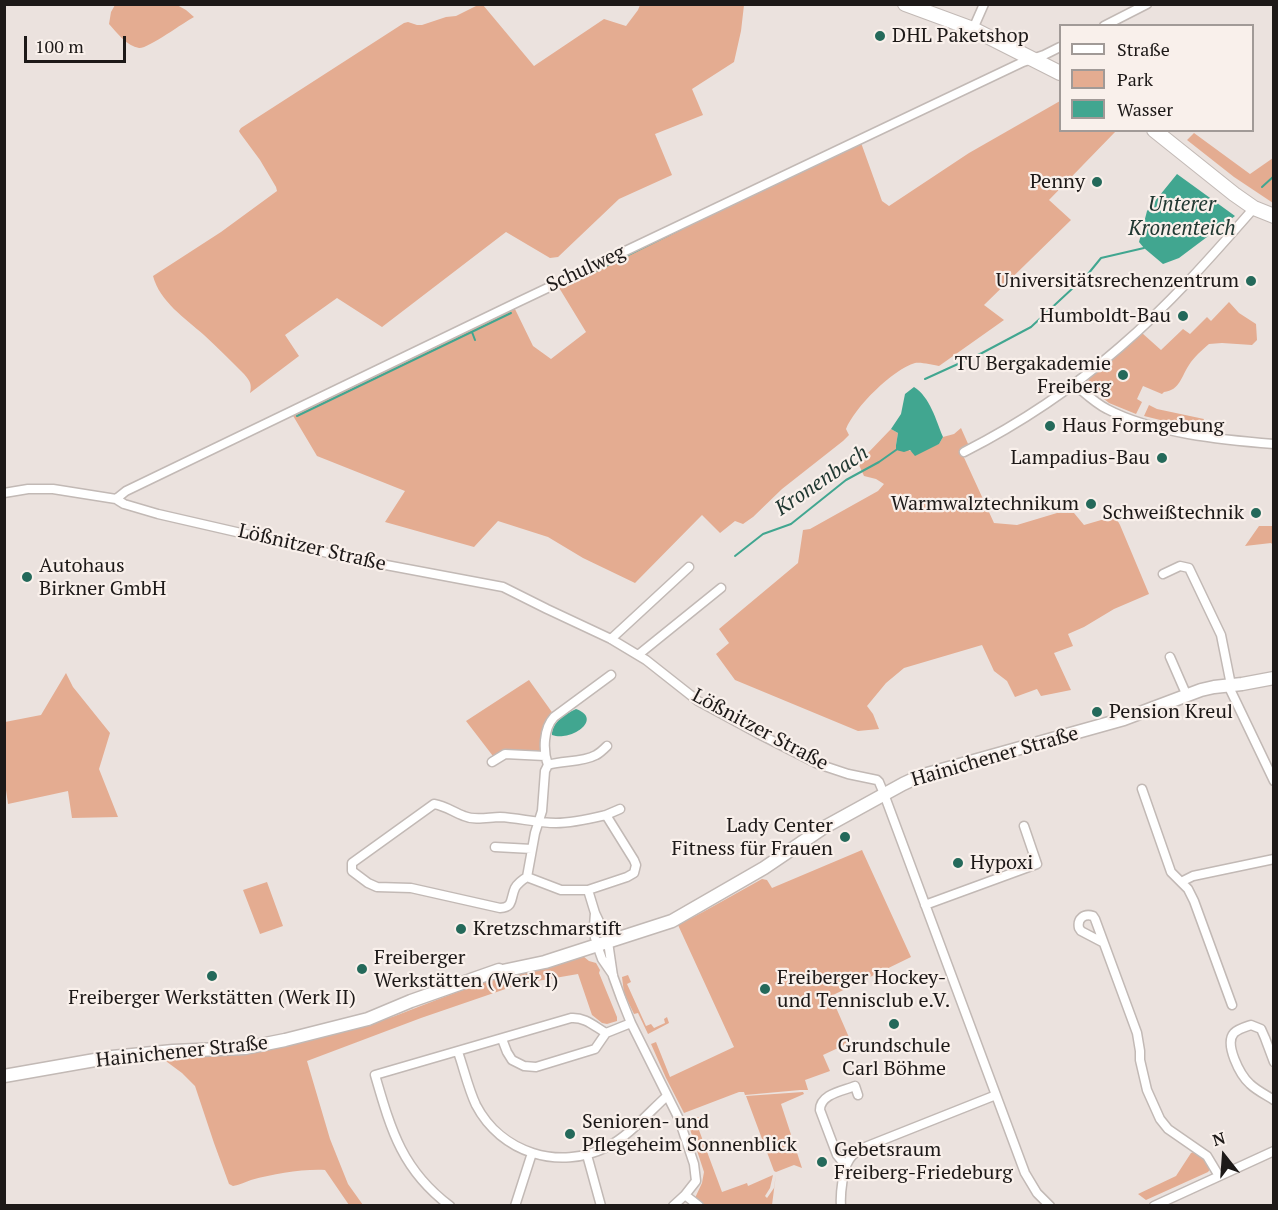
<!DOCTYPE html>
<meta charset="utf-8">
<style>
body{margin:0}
#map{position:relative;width:1278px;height:1210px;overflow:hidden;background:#ebe2de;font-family:"PT Serif",serif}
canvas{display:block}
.frame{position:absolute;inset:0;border:6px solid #1d1918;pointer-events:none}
.legend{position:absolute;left:1059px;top:24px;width:195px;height:108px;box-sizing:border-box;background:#f9f0eb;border:2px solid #a19a97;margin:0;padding:8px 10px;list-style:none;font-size:18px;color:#1d1918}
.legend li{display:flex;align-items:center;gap:12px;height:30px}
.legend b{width:30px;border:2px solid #a19a97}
.north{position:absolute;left:1194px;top:1126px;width:60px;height:60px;-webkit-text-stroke:4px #f9f0eb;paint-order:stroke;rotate:343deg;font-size:16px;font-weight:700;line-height:24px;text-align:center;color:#1d1918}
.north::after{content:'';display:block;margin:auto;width:21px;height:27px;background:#1d1918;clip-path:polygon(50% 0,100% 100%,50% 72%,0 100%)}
.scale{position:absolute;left:24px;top:36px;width:102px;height:27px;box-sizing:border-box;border:3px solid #1d1918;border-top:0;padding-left:8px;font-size:18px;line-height:21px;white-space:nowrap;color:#1d1918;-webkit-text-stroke:4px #f9f0eb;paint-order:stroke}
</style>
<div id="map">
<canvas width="1278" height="1210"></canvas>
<div class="frame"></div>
<ul class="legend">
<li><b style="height:8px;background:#fff"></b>Straße</li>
<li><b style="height:16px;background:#e4ac91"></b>Park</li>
<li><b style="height:16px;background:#41a690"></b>Wasser</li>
</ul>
<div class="north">N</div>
<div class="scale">100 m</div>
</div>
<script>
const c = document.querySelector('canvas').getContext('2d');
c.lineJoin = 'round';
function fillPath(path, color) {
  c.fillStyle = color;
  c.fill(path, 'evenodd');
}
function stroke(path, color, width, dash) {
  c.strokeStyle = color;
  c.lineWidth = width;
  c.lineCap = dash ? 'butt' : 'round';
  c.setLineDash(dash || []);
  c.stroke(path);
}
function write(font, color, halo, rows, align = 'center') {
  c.font = font + ' "PT Serif",serif';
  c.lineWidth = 4.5;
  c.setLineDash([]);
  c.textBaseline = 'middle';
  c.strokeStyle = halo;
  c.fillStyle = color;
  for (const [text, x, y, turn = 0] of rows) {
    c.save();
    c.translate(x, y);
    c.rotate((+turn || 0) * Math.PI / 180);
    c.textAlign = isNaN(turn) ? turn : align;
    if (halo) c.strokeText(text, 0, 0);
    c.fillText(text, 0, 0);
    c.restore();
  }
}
const green = new Path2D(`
 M480 4 483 5 534 66 604 19 626 26 638 10 640 5H744L741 31 734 62 692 89 703 115 655 134 672 175 619 199 558 257 550 258 506 232 382 327 337 298 285 335 299 356 250 393C252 384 250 381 244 374 231 361 218 348 204 335 185 318 160 302 153 276L221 232 277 191 276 187 260 160 240 133 239 131 241 128 404 23 408 22 417 25H422L446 17 456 16Z
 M115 5H177L186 10 194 17C184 22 148 49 139 48 127 46 117 33 109 24L111 12Z
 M1060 101V130L1116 131 1049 200 1071 220 984 305 1004 320 939 366C932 365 922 362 915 363 893 369 854 408 846 429L849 435 843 441 782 489 753 517 743 524 735 521 720 533 702 515 635 583 583 558 548 537 498 521 474 547 385 522 405 491 317 456 292 414 514 307 533 346 551 359 586 332 558 286 860 140 882 201 889 206 969 153Z
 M1194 133 1250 174 1273 158V203L1234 177 1187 140Z
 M1229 302 1239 313 1256 324 1257 340 1252 345 1222 343 1209 344C1202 350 1194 357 1189 365 1181 377 1180 390 1164 392L1162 394 1143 386 1137 399 1142 402 1136 414 1109 403 1089 387 1088 381 1090 378 1126 348 1142 333 1161 350 1183 329 1190 334 1207 317 1211 321Z
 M1149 405 1157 409 1204 419 1201 430 1144 416Z
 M961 428 969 446 961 451 994 523 1017 525 1057 513H1074L1084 525 1115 516 1120 525 1149 594 1114 609 1084 627 1068 634 1073 646 1054 653 1071 690 1041 696 1037 689 1015 697 1007 681 994 671 982 645 904 668 886 683 867 706 873 714 879 729 858 731 735 680 716 654 729 643 719 629 798 563 803 530 810 529 878 491 884 484 876 479 864 476 859 465 865 456 891 429 898 433 896 445 913 452 939 444 943 437 954 434Z
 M1259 526H1273V545L1271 543 1245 546Z
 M66 673 73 687 110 733 99 769 118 817 72 818 68 791 8 804 5 783V722L41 715Z
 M529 680 554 715 549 723 545 756 505 754 496 760 466 721Z
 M862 850 911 957 831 996 851 1042 823 1055 830 1071 805 1080 809 1093 808 1090H800L745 1095 744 1092H739L684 1113 666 1078 651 1044 656 1042 670 1077 734 1047 678 925 703 912 762 879 767 880 772 888Z
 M267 882 283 926 260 934 243 890Z
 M583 956 589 961 596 963 600 970 599 973 617 1017V1021L607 1024 602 1023 592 1015 578 974 520 984 421 1018 307 1061 330 1139 348 1184 363 1205H349L325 1170C300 1169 275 1174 251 1180 245 1182 239 1185 233 1186L229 1184 214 1143 195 1086 182 1073 163 1059 187 1054 265 1050 315 1039 358 1028 395 1016 444 997 496 978 545 969Z
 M628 975 631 982 627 984 646 1026 651 1024 654 1028 665 1023 664 1019 667 1017 669 1023 648 1034 638 1013 634 1014 624 993 622 977Z
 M803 1092 804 1094 781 1104 802 1168 794 1165 776 1172 774 1171 746 1096Z
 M698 1117 702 1119 696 1122 722 1192 747 1183 748 1186 773 1175 770 1188 765 1196 767 1198 774 1188 776 1174 772 1205H705L695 1198 702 1183 704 1172 687 1120Z
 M1196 1151 1205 1158 1211 1168 1208 1172 1146 1200 1138 1194 1176 1176 1191 1153Z`);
const water = new Path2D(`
 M1177 174 1235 216 1179 258 1163 264 1144 248 1139 242 1147 211Z
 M914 387C930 397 936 420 943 437L939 444 915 456 910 450 904 452 896 450V445L898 433 891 429 901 414 905 394Z
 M576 709C604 719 571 742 552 735 552 722 565 714 576 709Z`);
const stream = new Path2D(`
 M1262 187 1274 176
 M565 286 681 229
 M472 332 475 340
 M925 379 982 353 1031 327 1088 274 1101 258 1144 248
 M297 416 511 313
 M735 556 763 534 791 524 846 480 879 462 896 450`);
const minor = new Path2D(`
 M1104 26 1147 4
 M973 29 984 4
 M1074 384C1085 393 1095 403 1107 409 1152 433 1223 440 1274 444
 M964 452C1019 424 1073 388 1120 347 1169 305 1212 256 1254 208
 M4 493 28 489H53L116 499 124 504 158 514 354 559 503 587 547 609 611 639 646 660 698 701 757 733 818 764 848 774 877 780 879 782 884 794 1025 1173 1037 1193 1050 1206
 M116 499 126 491 518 302 1023 62 1044 55 1060 47
 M1163 574 1180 566 1189 568 1221 635 1231 685
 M611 639 689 567
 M638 655 721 588
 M1170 657 1187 696
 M1228 685 1274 781
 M492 762 505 754 545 756
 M548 765C563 760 581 763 596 755 600 753 604 749 607 746
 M1142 789 1171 872 1188 889 1194 901 1232 1005
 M606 815 620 809
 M495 847 532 849
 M527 877 561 890H588
 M1181 882 1193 876 1274 859
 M925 905 1037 864 1024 826
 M595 913 594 926 595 938
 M605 934 595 913 588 890 627 877 634 873 636 865 634 860 606 815C589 819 573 823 556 823 537 823 519 818 500 817 489 817 475 821 464 816 453 812 446 806 434 804L352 863V871L368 883 377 887 411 888 500 908C514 907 510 899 515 888 518 883 522 880 527 877L535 833 542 811 545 771 548 765C543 751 543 729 554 717L611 675
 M608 942 613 976 621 998 631 1023 679 1119 694 1164 696 1181 685 1195 673 1206
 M1102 942 1081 931 1079 928C1077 919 1084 913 1093 916L1095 919 1137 1033 1140 1051V1060L1147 1090 1160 1119 1168 1129 1207 1156 1219 1176
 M597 945 602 959 613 975
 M502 1039 507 1052 512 1060 524 1066 536 1067 595 1049 606 1033
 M458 1052C464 1069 468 1088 476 1105 501 1153 559 1171 607 1147 629 1136 649 1112 667 1096
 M1274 1062 1265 1038 1261 1029 1251 1025C1245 1027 1238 1029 1234 1033 1224 1044 1240 1075 1250 1084 1256 1090 1266 1095 1274 1100
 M587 1155 601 1206
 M846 1166 837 1155 820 1110C820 1094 843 1091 855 1086L858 1095
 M685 1195 699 1206
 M450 1206C402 1170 391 1130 375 1075L571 1018C585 1017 594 1026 606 1033L631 1023
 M515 1206 532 1153
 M841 1206C840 1194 843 1169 849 1160 851 1156 856 1152 860 1149L996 1095
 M1154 1206 1274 1151`);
const secondary = new Path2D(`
 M493 973 545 962 672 921 764 868 823 828 903 784 920 776 1124 719 1201 690 1214 687 1242 684 1274 678
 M4 1076 112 1057 173 1051 245 1048 285 1040 368 1019 411 1001 499 970`);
const primary = new Path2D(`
 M905 4 973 29 1060 73
 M1154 130 1234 194 1254 208 1274 216`);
const markers = [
 [880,36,6,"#24695a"],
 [1097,182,6,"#24695a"],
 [1251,281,6,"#24695a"],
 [1183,316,6,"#24695a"],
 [1123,375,6,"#24695a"],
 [1050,426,6,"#24695a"],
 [1162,458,6,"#24695a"],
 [1091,504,6,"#24695a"],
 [1256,513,6,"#24695a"],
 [27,577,6,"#24695a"],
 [1097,712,6,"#24695a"],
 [845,837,6,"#24695a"],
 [958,863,6,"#24695a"],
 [461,929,6,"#24695a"],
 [362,969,6,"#24695a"],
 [212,976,6,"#24695a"],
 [765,989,6,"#24695a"],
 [894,1024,6,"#24695a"],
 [570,1134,6,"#24695a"],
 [822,1162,6,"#24695a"]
];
const poiNames = [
 ["DHL Paketshop",892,36],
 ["Penny",1085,182,"right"],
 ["Universitätsrechenzentrum",1239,281,"right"],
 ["Humboldt-Bau",1171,316,"right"],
 ["TU Bergakademie",1111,364,"right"],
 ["Freiberg",1111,387,"right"],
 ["Haus Formgebung",1062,426],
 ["Lampadius-Bau",1150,458,"right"],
 ["Warmwalztechnikum",1079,504,"right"],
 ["Schweißtechnik",1244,513,"right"],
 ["Autohaus",39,566],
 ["Birkner GmbH",39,589],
 ["Pension Kreul",1109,712],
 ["Lady Center",833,826,"right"],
 ["Fitness für Frauen",833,849,"right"],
 ["Hypoxi",970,863],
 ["Kretzschmarstift",473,929],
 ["Freiberger",374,958],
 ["Werkstätten (Werk I)",374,981],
 ["Freiberger Hockey-",777,978],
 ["und Tennisclub e.V.",777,1001],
 ["Freiberger Werkstätten (Werk II)",212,998,"center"],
 ["Grundschule",894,1046,"center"],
 ["Carl Böhme",894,1069,"center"],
 ["Senioren- und",582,1122],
 ["Pflegeheim Sonnenblick",582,1145],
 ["Gebetsraum",834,1150],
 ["Freiberg-Friedeburg",834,1173]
];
const streetNames = [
 ["Schulweg",586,269,-25],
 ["Lößnitzer Straße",312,548,13],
 ["Lößnitzer Straße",760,730,28],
 ["Hainichener Straße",995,757,-16],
 ["Hainichener Straße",182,1052,-6]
];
const waterNames = [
 ["Unterer",1182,205],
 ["Kronenteich",1182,229],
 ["Kronenbach",822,481,-34]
];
fillPath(green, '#e4ac91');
fillPath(water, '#41a690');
stroke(stream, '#41a690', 2);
stroke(minor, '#c2b9b5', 11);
stroke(secondary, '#c2b9b5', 15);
stroke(primary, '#c2b9b5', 16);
stroke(minor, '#fff', 8);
stroke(secondary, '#fff', 12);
stroke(primary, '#fff', 14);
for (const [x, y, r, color] of markers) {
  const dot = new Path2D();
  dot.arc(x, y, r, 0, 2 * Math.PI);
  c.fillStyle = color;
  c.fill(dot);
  stroke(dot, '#f9f0eb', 2);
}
write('20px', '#1d1918', '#f9f0eb', poiNames, 'left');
write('20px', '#1d1918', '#f9f0eb', streetNames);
write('italic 21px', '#213832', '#f9f0eb', waterNames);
</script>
